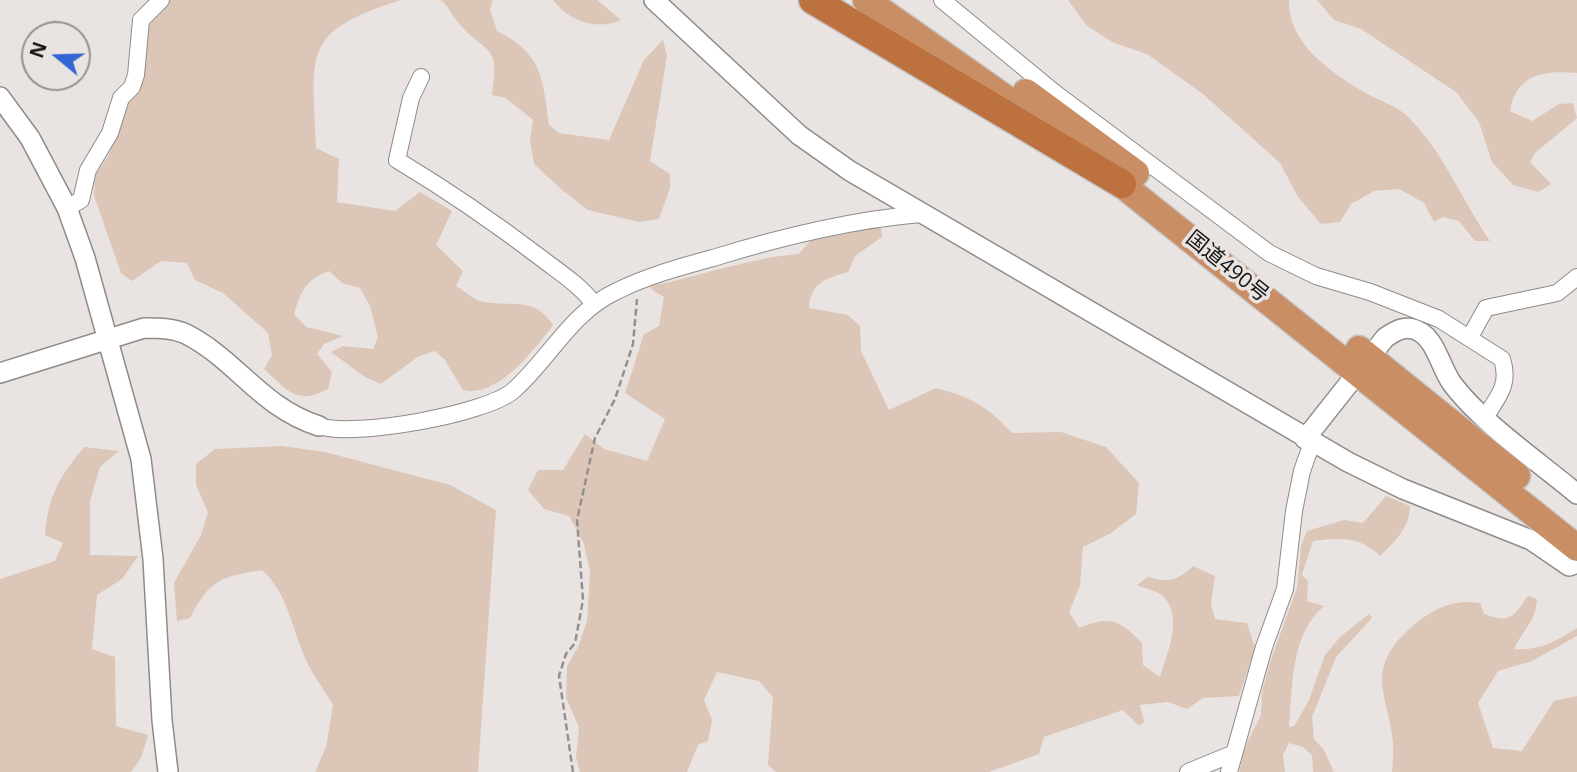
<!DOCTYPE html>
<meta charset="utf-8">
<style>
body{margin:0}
#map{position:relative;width:1577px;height:772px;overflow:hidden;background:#e9e4e2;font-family:"Open Sans",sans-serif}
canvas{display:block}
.north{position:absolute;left:21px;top:21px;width:70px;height:70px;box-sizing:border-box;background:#e9e4e2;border:2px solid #959290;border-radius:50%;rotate:289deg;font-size:19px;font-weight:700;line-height:28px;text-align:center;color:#181615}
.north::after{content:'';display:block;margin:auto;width:24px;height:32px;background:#3266d5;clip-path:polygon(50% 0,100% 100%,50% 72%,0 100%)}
</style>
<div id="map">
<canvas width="1577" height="772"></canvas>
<div class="north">N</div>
</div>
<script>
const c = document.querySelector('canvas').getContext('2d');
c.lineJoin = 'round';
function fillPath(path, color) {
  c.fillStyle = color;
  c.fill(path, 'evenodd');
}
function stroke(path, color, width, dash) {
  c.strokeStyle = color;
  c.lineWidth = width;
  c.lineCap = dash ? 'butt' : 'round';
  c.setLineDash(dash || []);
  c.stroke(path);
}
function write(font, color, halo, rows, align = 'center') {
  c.font = font + ' "Open Sans","Noto Sans JP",sans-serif';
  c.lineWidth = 7;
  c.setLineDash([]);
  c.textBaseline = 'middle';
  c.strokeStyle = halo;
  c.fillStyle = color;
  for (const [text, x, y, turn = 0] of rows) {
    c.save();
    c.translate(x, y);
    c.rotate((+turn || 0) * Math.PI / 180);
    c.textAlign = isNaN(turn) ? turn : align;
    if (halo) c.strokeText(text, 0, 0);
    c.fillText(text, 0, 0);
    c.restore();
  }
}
const green = new Path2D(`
 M169 0H401C299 32 313 54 316 148L339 159 337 202 395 211 420 192 452 211 436 245 463 271 456 286C464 291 475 301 484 302 514 307 534 296 553 325 535 349 497 399 463 390L445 360 435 351 419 356 381 384 365 377 331 352 343 346 373 349 378 337 370 306 360 288 342 283 329 271C306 279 301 291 294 314L306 327 343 336 324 344 317 354 332 372 328 389C297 406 287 390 264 369L272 355 268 333 223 293 195 280 187 263 161 261 132 281 121 273 94 196 95 176 108 156 120 127 126 101 138 86 146 64 147 22Z
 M440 0H493L490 9 497 31C543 54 543 79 549 125L559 133 609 140 644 60 663 40 667 56 650 161 670 174V188L659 219 639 222 588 210 561 189 534 164 530 141 533 120 506 98 492 95C501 40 484 55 457 21 450 13 449 5 440 0Z
 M553 0H597L621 20C596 31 569 21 553 0Z
 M1068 0H1289C1287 42 1331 73 1364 92 1377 100 1395 105 1406 115 1441 147 1463 202 1490 241H1475L1459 221 1443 217 1434 222 1424 203 1399 189 1374 191 1351 204 1340 222 1321 224 1298 197 1280 163 1203 94 1147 54 1114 43 1087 26Z
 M1317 0H1577V73C1544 70 1516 74 1510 111L1532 121 1559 104 1573 103 1577 118 1535 153 1530 162 1551 184 1538 192 1513 185 1492 162 1479 122 1456 92 1361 29 1334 20Z
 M859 227 881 228 882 237 855 256 848 272C826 278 810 283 809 308L848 315 860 326 861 351 889 410 936 388C971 397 987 406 1012 433L1061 432 1106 447 1139 483 1136 514 1111 533 1083 547 1080 586 1069 612 1079 628C1110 615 1120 620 1142 643L1143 665 1160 677C1167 653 1184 618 1163 596 1157 591 1144 588 1137 585L1148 577C1169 583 1177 581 1193 566L1215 576 1211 604 1215 619 1247 623 1255 648 1239 696 1203 698 1187 709 1168 702 1140 705 1144 722 1139 726 1123 710 1044 737 1039 754 989 772H776L768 765 773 697 759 681 717 672 704 700 712 720 708 741 698 745 687 772H580L576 758 579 727 566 698 567 666 578 647 587 621 590 572 584 544 569 516 544 509 528 490 538 470H563L585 434 604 449 647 461 665 419 625 393 644 334 659 326 664 297 652 290 651 286C701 276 749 258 799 254L812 239Z
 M282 446 325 452 450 485 496 510 478 772H315L326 747 333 705C323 688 310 671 303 653 291 624 286 591 262 570 221 577 210 579 190 618L177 621 174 583 201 535 208 512 196 485V464L215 449Z
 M84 447 119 451 100 467 90 501V555L138 556 122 579 97 595 92 649 115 657 116 726 148 735 141 758 131 772H0V579L55 561 63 543 45 535C49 493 58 480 84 447Z
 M1386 496 1410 506C1410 527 1395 542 1380 556 1360 536 1340 538 1313 541L1302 575 1308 581 1307 601 1324 606C1290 635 1293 685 1289 727L1294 726 1309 700 1325 655 1340 637 1369 614 1372 618 1336 657 1312 717 1314 739 1324 750 1334 772H1313L1312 755 1303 747 1289 743 1283 755 1285 772H1239L1245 747 1261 715 1262 692 1270 662 1297 588 1301 546 1307 531 1344 520 1363 523Z
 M1528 596 1537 599C1536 621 1523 630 1514 649 1540 651 1556 641 1577 628V636L1532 661 1498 671 1478 703 1493 748 1522 751 1554 701 1577 696V772H1392C1403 703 1348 676 1420 620 1438 606 1457 599 1480 603L1484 614C1512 624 1512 617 1528 596Z`);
const path = new Path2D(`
 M573 772 559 676 566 654 575 643 583 600 577 520 595 438 615 399 633 344 637 299`);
const minor = new Path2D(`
 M942 0 1055 93 1269 253 1316 276 1370 292 1439 319 1502 359C1510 384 1499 396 1485 417
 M421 77 411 98 397 160C447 190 495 223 541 258 559 272 580 285 594 304
 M67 208 81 200 88 170 110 133 121 98 132 87 136 75 141 20 161 0
 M1470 337 1486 308 1557 293 1577 277
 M319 426C353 438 488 414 514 390 550 358 571 312 617 291 647 276 680 267 713 258 781 237 849 220 921 214
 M1188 772 1232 754
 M1229 772 1264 647 1285 589 1294 511 1302 471 1312 443`);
const tertiary = new Path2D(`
 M654 0 799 135 850 171 1348 462 1403 489 1531 540 1569 566 1577 563
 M0 97 30 138 67 208 85 258 141 459 153 559 162 720 168 772
 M0 373 144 328C159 328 173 328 186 334 237 360 260 407 319 426
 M1305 439 1385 338C1396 330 1407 324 1420 332 1435 340 1441 367 1451 382 1479 421 1539 462 1577 494`);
const trunk = new Path2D(`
 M866 0 1038 121
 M1026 92 1136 173
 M1105 171 1577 548
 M1359 349 1517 476`);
const motorway = new Path2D(`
 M813 0 1122 184`);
const streetNames = [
 ["国道490号",1227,267,39]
];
fillPath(green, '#dcc6b8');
stroke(minor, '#8f8b88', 18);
stroke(tertiary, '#8f8b88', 22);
stroke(trunk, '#c3c2c2', 29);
stroke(motorway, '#c3c2c2', 31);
stroke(path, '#94908f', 2.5, [7, 3.5]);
stroke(minor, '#fff', 16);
stroke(tertiary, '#fff', 19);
stroke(trunk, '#ca8e64', 26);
stroke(motorway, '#bc713e', 28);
write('21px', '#181615', '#e9e4e2', streetNames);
</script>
